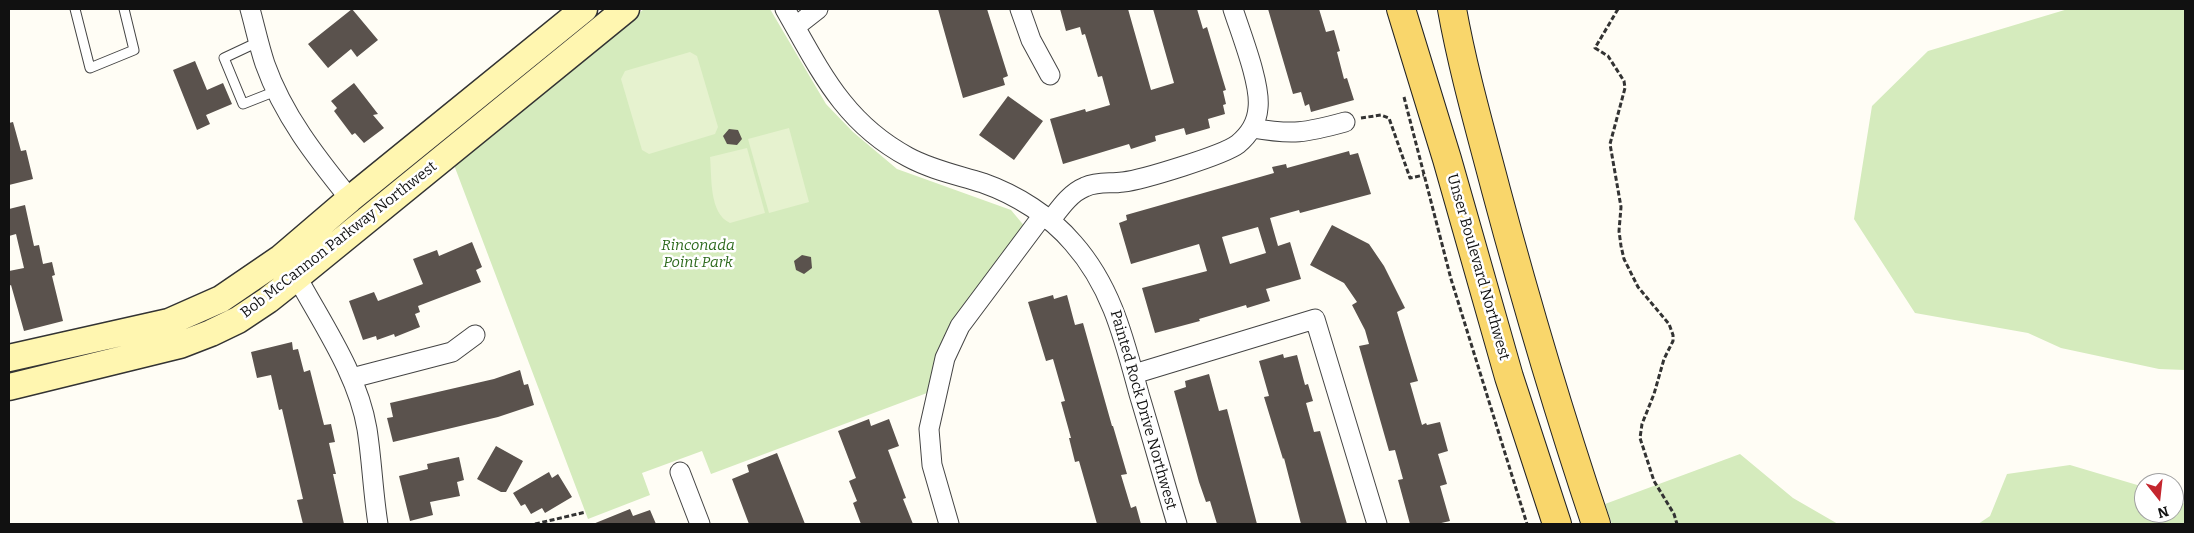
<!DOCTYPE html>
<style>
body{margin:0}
#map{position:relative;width:2194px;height:533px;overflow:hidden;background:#fffdf5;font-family:Bitter,serif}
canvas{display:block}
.frame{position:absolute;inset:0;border:10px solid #111;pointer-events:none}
.north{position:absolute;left:2134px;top:473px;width:50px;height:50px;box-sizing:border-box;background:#fff;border:1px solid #a0a0a0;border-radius:50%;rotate:164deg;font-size:14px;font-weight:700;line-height:20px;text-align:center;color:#111}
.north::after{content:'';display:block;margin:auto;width:18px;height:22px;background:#c4262e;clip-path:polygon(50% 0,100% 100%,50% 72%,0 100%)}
</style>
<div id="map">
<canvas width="2194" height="533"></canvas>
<div class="frame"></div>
<div class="north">N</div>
</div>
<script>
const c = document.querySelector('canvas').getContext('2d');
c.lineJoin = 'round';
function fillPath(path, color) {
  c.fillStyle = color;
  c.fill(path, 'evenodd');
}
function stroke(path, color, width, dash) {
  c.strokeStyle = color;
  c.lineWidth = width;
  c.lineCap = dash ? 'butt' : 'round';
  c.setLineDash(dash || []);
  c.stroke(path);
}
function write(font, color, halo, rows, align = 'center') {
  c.font = font + ' Bitter,serif';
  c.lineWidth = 5;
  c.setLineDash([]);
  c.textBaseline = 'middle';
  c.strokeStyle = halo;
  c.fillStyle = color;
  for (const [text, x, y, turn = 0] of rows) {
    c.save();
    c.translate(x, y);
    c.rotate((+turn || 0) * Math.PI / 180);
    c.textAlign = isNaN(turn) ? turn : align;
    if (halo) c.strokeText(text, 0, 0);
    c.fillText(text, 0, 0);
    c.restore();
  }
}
const green = new Path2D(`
 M644 9H770L826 104 853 132 897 169 1011 210 1026 228 927 393 711 474 702 451 642 473 650 495 588 519 454 165Z
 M2068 9H2185V370L2159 369 2061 348 2028 333 1915 313 1854 219 1872 106 1928 51Z
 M1740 454 1793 498 1838 524H1612L1605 504Z
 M2070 465 2144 487V513H2174V499L2185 504V524H1978L1990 516 2007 474Z`);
const pitch = new Path2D(`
 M690 52 697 56 718 127 715 134 649 154 642 150 621 79 625 71Z
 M789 128 809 202 769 213 748 139Z
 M747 148 765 213 730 223C709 213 712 178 710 157Z`);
const building = new Path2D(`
 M352 9 378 40 357 57 351 49 328 68 308 44Z
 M938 9H987L1008 76 1003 78 1005 85 963 98Z
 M1060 9H1128L1151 90 1174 83 1153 9H1197L1203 29 1207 27 1226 90 1223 91 1226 104 1223 105 1225 114 1208 119 1210 128 1186 135 1184 128 1155 136 1156 141 1131 149 1129 144 1063 164 1050 119 1085 109 1086 112 1110 105 1102 76 1098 77 1085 34 1082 35 1080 27 1066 31Z
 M1268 9H1319L1326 32 1334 30 1340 51 1337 52 1344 79 1347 78 1354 100 1311 112 1309 104 1305 106 1301 92 1293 94Z
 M195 61 207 90 223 83 232 104 206 115 210 124 197 130 173 70Z
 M354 83 378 114 373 115 384 128 364 143 355 133 352 135 334 111 337 108 331 101Z
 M1008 96 1043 121 1014 160 979 135Z
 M13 122 21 151 26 150 33 179 9 185V123Z
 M729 129 738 130 742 139 737 145 727 144 723 136Z
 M1349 151 1350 155 1358 153 1371 194 1300 213 1299 210 1270 218 1278 246 1290 242 1301 279 1266 289 1270 301 1247 308 1246 305 1199 319 1200 321 1155 333 1142 288 1207 271 1199 244 1131 264 1119 223 1127 220 1126 215 1274 173 1272 167 1286 164 1287 168ZM1258 227 1266 253 1230 264 1222 237Z
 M25 205 34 246 39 245 43 264 52 262 55 275 52 276 63 321 24 331 11 285 9 286V271L24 268 16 234 9 236V209Z
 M1332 225 1369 244 1384 266 1405 308 1397 312 1418 381 1410 383 1422 425 1426 423 1427 425 1440 422 1448 451 1438 454 1447 484 1440 486 1450 521 1437 524H1410L1398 480 1403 479 1395 450 1389 451 1359 346 1369 344 1365 330 1352 305 1357 302 1344 283 1310 265Z
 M472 242 482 267 476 270 481 282 418 306 420 312 415 314 420 327 395 337 394 334 377 340 376 336 363 340 349 301 374 292 378 301 423 284 413 259 437 250 439 256Z
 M802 255 811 257 812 268 804 274 796 270 794 261Z
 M1053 295 1054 299 1067 295 1075 325 1083 323 1112 426H1113L1127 474 1121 475 1131 508 1136 506 1141 524H1097L1079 461 1075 462 1069 438H1071L1061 402 1065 401 1053 359 1046 361 1028 302Z
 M292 342 293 350 298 349 304 372 310 370 324 425 331 424 335 442 329 443 336 474H333L344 524H303L297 500 303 499 282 409 279 410 271 375 257 378 251 352Z
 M1283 354 1284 358 1297 355 1305 385 1308 384 1313 401 1306 403 1314 432 1320 431 1347 524H1301L1284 458 1283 459 1264 397 1269 396 1259 361Z
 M520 370 524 385 528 384 534 405 498 417 393 442 387 418 393 417 390 403 494 379Z
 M1209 374 1219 411 1227 409 1257 524H1217L1210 501 1206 502 1199 482 1174 391 1186 387 1185 381Z
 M869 419 871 426 889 419 899 446 888 450 906 498 903 499 913 524H861L853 503 857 501 849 481 856 478 838 431Z
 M496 446 523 461 506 492H501L477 479Z
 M777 453 805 524H749L732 479 749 472 747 465Z
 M459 457 464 480 457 482 460 496 430 502 433 515 410 521 399 476 428 469 427 464Z
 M549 472 552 478 558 474 572 497 545 513 542 508 531 514 525 504 521 506 513 493Z
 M630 509 633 516 650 510 656 524H593Z`);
const path = new Path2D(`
 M1618 9 1595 48 1608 56 1624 81 1625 88 1610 144 1621 207 1619 231 1621 246 1624 259 1638 287 1669 324 1673 335V341L1664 359 1654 394 1642 424 1640 438 1654 481 1674 514 1677 524
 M1404 97 1451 279 1527 524
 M1361 118 1381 115 1389 118 1410 178 1424 175
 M535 524 586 512`);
const lane = new Path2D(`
 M75 9 90 68 134 50 124 9
 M258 42 224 58 243 104 276 91`);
const street = new Path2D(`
 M250 9C255 27 259 46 265 64 283 115 316 157 350 199
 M785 9C820 70 843 122 908 157 932 170 958 175 983 183 1017 195 1050 216 1073 243 1112 287 1124 339 1139 394 1152 437 1164 481 1177 524
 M1020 9 1031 40 1050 75
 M795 27 818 9
 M1252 128C1293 135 1305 133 1345 122
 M1050 221C1060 208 1070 193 1085 187 1098 181 1110 184 1123 182 1142 180 1224 155 1238 144 1249 135 1257 122 1258 108 1261 84 1241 34 1233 9
 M290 269 297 277C323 325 358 375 367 429 372 461 373 493 378 524
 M1134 374 1315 319 1377 524
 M352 378 452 352 475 335
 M680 472 700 524
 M949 524 932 465 929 429 945 358 960 326 1043 215`);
const secondary = new Path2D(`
 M9 358 169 322 221 299 281 258 350 199 584 9
 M9 387 180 345 211 333 238 320 268 300 297 277 626 9`);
const primary = new Path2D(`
 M1401 9 1447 159 1509 377 1557 524
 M1452 9C1463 70 1480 129 1496 190 1526 302 1559 414 1596 524`);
const streetNames = [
 ["Bob McCannon Parkway Northwest",339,240,-38],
 ["Unser Boulevard Northwest",1478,267,74],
 ["Painted Rock Drive Northwest",1143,410,74]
];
const parkNames = [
 ["Rinconada",698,246],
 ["Point Park",698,263]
];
fillPath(green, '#d5ebbd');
fillPath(pitch, '#e6f2cf');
fillPath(building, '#5a524d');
stroke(lane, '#444', 11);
stroke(street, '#444', 21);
stroke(secondary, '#333', 29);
stroke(primary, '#222', 30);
stroke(path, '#333', 3, [5, 2.5]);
stroke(lane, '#fff', 9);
stroke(street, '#fff', 19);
stroke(secondary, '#fff6b0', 26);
stroke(primary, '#f9d66b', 28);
write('15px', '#111', '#fff', streetNames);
write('italic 15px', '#2f6b1f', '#fff', parkNames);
</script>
